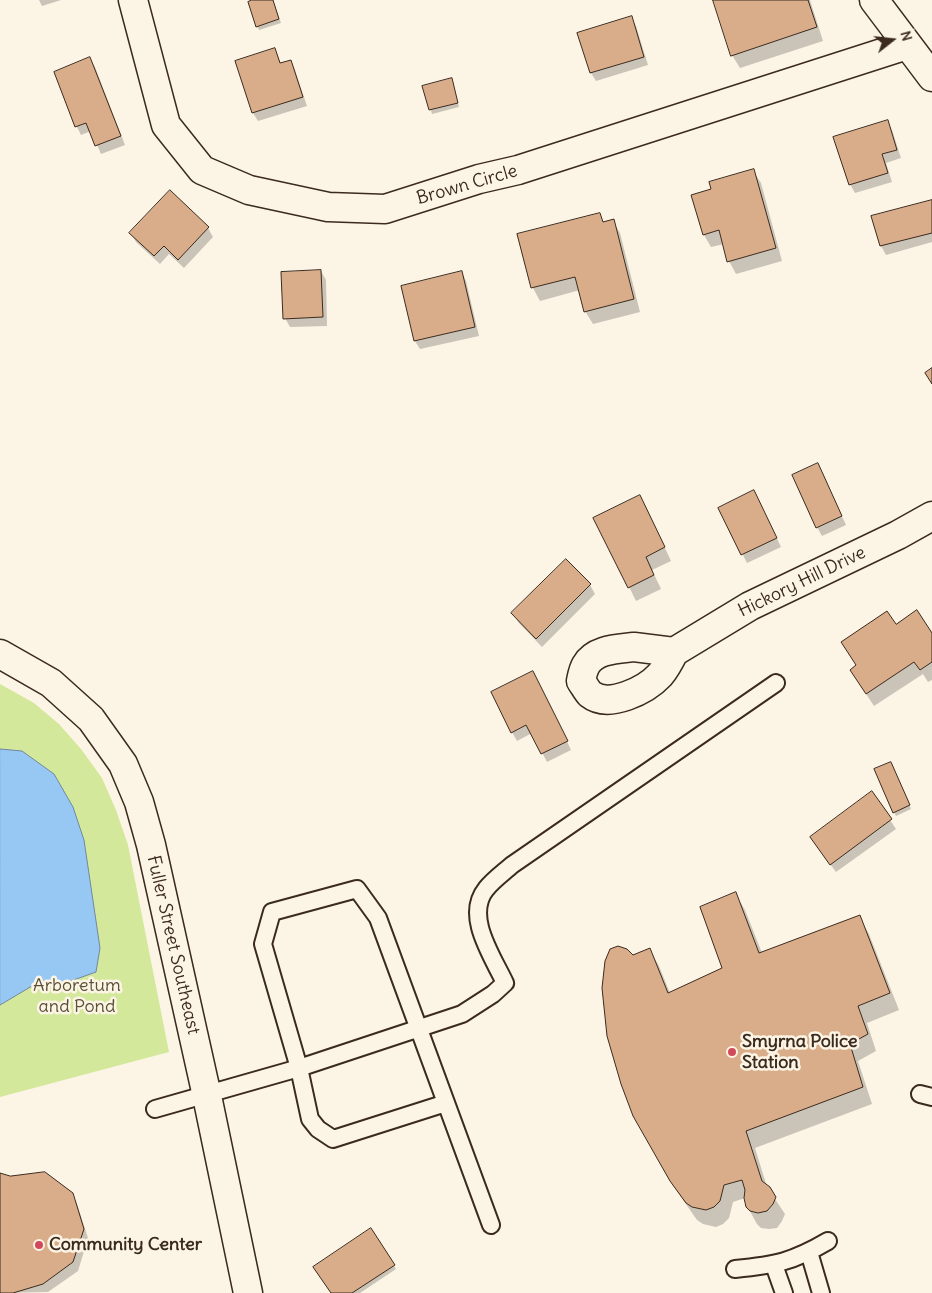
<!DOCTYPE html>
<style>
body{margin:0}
#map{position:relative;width:932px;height:1293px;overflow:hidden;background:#fcf5e5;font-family:Delius,sans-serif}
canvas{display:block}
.north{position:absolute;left:867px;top:15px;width:50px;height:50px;-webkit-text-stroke:4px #fcf5e5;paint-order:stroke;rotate:74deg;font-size:14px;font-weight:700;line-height:20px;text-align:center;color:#3b2a1e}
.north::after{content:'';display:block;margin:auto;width:18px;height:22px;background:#3b2a1e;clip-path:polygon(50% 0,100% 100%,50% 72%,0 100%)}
</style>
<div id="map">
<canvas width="932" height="1293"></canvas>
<div class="north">N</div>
</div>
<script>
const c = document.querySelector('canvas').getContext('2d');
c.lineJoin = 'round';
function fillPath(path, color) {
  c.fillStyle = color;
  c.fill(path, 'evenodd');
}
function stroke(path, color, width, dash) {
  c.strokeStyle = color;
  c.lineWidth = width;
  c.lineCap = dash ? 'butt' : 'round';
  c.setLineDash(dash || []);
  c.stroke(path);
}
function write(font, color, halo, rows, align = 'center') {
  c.font = font + ' Delius,sans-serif';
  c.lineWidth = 5;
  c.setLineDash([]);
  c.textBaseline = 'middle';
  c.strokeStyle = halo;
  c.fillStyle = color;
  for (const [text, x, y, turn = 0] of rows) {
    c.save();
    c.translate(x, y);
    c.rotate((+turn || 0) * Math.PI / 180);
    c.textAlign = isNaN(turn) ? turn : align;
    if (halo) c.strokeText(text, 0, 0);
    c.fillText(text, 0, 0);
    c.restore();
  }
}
const green = new Path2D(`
 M0 684 34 703 59 724 81 749 102 778 116 810 128 845 169 1052 0 1097Z`);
const water = new Path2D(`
 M0 749 22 751 54 774 73 807 84 840 100 948 96 972 68 982 32 986 0 1005Z`);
const shadow = new Path2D(`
 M39 0H61L42 6Z
 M256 0H273L281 23 259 30 257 26Z
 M714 0H810L823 41 740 68 732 55Z
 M631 18 636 26 648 65 596 81 591 73 579 34Z
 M275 50 281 64 291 61 295 70 307 106 258 121 253 113 237 62Z
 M90 59 95 67 125 145 101 154 91 131 81 135 77 127 55 72Z
 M453 84 459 107 432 114 424 87Z
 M887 121 892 130 901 158 886 163 892 182 855 193 850 184Z
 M753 171 761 183 782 261 736 274 729 261 724 244 711 247 704 235 713 190Z
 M170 192 208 228 213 237 184 268 169 254 160 264 136 242 131 233Z
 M932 201V242L886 255 881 246 873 217Z
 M599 214 604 223 613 221 620 233 640 312 593 324 585 311 580 290 540 301 533 288 519 235Z
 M321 271 326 280 327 326 290 327 285 318Z
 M462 272 466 281 479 336 420 349 415 341Z
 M822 473 846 525 822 536 817 527Z
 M758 500 781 547 747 563 720 509Z
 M647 509 671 561 652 570 661 589 636 601 595 518Z
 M566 560 590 585 595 594 542 647 518 622 513 613Z
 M896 626 932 635V680L928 682 923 674 874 706 859 683 857 666Z
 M538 681 571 750 547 762 532 733 517 741 512 732Z
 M893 767 911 809 896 816 894 812Z
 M872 793 896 829 836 872 816 845Z
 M735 893 745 910 762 953 859 917 869 934 899 1010 867 1023 876 1051 858 1061 872 1104 755 1148 767 1187 785 1214 782 1221 777 1228 769 1229 761 1228 757 1224 747 1206 745 1198 733 1202 729 1218 723 1224 716 1227 703 1224 697 1220 672 1184 634 1116 633 956 649 949 659 966 670 993 724 969Z
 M0 1175 72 1194 77 1204 88 1238 78 1271 48 1292 0 1293Z
 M371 1230 396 1269 360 1293H332Z`);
const building = new Path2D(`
 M252 0H273L279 19 256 27 248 2Z
 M713 0H808L817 27 731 56Z
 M632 16 644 57 590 73 577 33Z
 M275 48 280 63 291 60 303 97 252 113 235 61Z
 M90 57 121 136 95 146 86 123 75 127 54 72Z
 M452 78 458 103 429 110 422 86Z
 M888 120 897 150 882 154 888 173 849 185 833 137Z
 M754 169 776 248 727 262 719 230 703 235 691 195 711 189 709 182Z
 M170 190 209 227 178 260 164 246 154 256 129 233Z
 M932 200V233L880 246 871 216Z
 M600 213 603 222 614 219 634 299 584 312 575 277 531 288 517 234Z
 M321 270 323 317 283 319 281 272Z
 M462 271 475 327 414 341 401 286Z
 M932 368V384L925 373Z
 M818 463 842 516 816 528 792 475Z
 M754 490 777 538 741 555 718 508Z
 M640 495 665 547 646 557 654 575 628 588 593 518Z
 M566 559 591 584 536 639 511 613Z
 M917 610 932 633V662L920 670 914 662 866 694 850 670 856 665 841 642 887 611 896 624Z
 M533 671 568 741 541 754 526 725 511 733 491 692Z
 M891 762 910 805 893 813 874 769Z
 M872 791 892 819 830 865 810 837Z
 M736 892 759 953 860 915 890 993 858 1006 868 1034 850 1044 863 1087 746 1131 762 1181 770 1187 776 1197 773 1204 767 1211 758 1213 750 1211 746 1207 744 1198 745 1190 742 1180 724 1185 720 1201 714 1207 706 1210 692 1207 686 1203 670 1181 633 1116 621 1084 607 1036 602 988 605 961 610 949 618 946 627 949 633 955 650 948 668 993 722 968 700 907Z
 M45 1172 73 1193 84 1229 73 1262 43 1284 13 1293H0V1173L10 1176Z
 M371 1228 395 1265 352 1293H331L313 1267Z`);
const service = new Path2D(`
 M920 1094 932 1097
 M446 1103 333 1139 318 1129 310 1119 299 1068 263 944 272 912 357 889 378 918 491 1225
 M155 1109 299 1068 462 1014 493 994 505 983C493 957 464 916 486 889 493 880 503 873 512 865L776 683
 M809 1252 821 1293
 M774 1265 784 1293
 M735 1269C776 1265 792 1262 828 1241`);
const minor = new Path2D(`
 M133 0 166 125 202 170 249 190 328 207 385 209 479 179 518 170 907 45
 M874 0 932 77
 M634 647 674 652C670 660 666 668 660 675 646 690 609 709 590 694 587 691 584 685 581 681 582 676 583 670 586 665 595 649 618 649 634 647Z
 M674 652 750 606 898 535 932 516
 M0 654 51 683 91 719 123 764 139 802 151 845 207 1096 248 1293`);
const markers = [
 [732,1052,5,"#d1495b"],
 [39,1245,5,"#d1495b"]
];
const streetNames = [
 ["Brown Circle",467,185,-16],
 ["Hickory Hill Drive",802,582,-26],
 ["Fuller Street Southeast",173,945,77]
];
const parkNames = [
 ["Arboretum",77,986],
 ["and Pond",77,1007]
];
const poiNames = [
 ["Smyrna Police",742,1042],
 ["Station",742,1063],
 ["Community Center",49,1245]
];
fillPath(green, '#d4e89c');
fillPath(water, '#97c7f3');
stroke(water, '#72889e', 1);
fillPath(shadow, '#0003');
fillPath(building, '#d9ad8a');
stroke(building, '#3b2a1e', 1);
stroke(service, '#3b2a1e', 20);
stroke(minor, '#3b2a1e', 31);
stroke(service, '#fcf5e5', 16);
stroke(minor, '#fcf5e5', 28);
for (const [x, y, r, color] of markers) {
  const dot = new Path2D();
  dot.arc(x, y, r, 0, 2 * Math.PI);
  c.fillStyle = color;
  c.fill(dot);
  stroke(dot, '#fcf5e5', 2);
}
write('18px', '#3b2a1e', '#fcf5e5', streetNames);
write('18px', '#5a5037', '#fcf5e5', parkNames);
write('bold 18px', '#3b2a1e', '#fcf5e5', poiNames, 'left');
</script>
